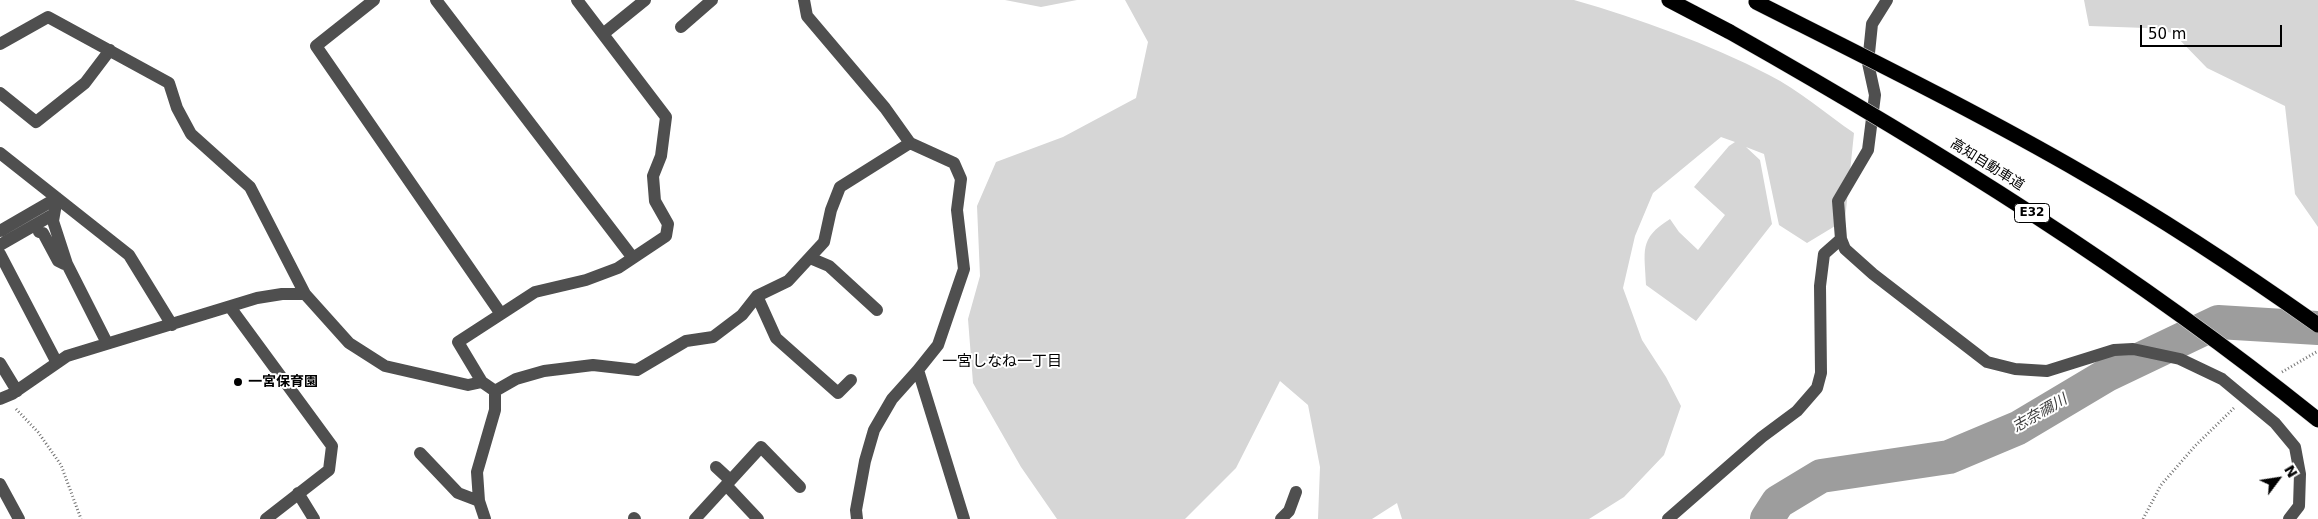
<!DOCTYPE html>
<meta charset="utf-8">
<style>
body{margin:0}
#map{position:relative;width:2318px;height:519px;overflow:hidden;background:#fff;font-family:"DejaVu Sans",sans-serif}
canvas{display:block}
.north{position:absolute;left:2253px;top:454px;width:50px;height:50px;-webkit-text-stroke:4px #fff;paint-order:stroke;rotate:59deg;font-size:14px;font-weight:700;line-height:20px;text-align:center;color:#000}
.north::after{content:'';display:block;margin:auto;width:18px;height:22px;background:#000;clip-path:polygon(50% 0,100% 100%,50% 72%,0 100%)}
.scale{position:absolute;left:2140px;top:25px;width:142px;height:22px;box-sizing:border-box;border:2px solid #000;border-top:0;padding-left:6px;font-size:15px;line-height:18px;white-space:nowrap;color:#000;-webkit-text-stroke:4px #fff;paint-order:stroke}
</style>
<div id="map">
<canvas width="2318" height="519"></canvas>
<div class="north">N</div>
<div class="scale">50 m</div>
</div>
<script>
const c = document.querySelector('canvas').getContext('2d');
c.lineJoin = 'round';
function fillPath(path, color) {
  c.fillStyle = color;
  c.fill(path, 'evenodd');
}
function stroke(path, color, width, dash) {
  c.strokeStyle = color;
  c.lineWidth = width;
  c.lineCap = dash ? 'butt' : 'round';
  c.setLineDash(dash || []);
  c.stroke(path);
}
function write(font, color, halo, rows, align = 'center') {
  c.font = font + ' "DejaVu Sans","Noto Sans JP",sans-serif';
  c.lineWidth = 4;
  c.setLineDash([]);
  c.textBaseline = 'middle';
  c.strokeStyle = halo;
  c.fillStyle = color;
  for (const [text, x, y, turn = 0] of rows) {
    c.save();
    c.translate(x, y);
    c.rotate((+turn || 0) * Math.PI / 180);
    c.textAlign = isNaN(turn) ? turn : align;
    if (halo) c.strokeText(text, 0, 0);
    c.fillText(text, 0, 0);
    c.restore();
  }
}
const green = new Path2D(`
 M1005 0H1077L1041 7Z
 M1125 0H1574C1640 19 1707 43 1769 75 1799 90 1826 114 1854 133L1845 220 1807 243 1779 225 1764 154 1746 147 1760 160 1772 224 1696 321 1646 285C1645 251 1638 239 1670 219L1679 232 1698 250 1725 215 1694 187 1729 146 1735 142 1721 137 1653 193 1635 236 1623 288 1642 340 1666 377 1681 406 1664 455 1624 497 1589 519H1402L1397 503 1372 519H1318L1320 467 1308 405 1280 381 1236 468 1185 519H1057L1021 467 973 383 968 319 980 276 977 206 996 162 1063 137 1136 98 1148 42Z
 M2084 0H2318V227L2295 194 2285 106 2207 68 2173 33 2146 28 2089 26Z`);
const river = new Path2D(`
 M1767 519 1778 502 1821 476 1949 457 2018 428 2107 375 2218 322 2318 328`);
const path = new Path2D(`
 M2282 372 2318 351
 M16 409 38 432 61 465 81 519
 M2143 519 2161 485 2195 446 2235 407`);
const minor = new Path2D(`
 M374 0 316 46 501 314
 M436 0 633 258
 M804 0 807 16 885 108 910 143 954 163 961 179 957 210 964 269 938 345 918 370 892 399 874 430 865 461 856 510 857 519
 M1887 0 1872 24 1868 63 1875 95 1868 150 1838 201 1841 239 1845 249 1873 274 1987 362 2015 369 2047 371 2114 350 2133 349 2180 359 2222 379 2275 423 2295 447 2300 474 2299 506 2289 519
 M681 27 712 0
 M603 34 645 0
 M0 44 48 17 169 83 177 108 191 134 250 187 305 294 349 343 385 366 468 385 482 382
 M0 93 36 122 85 83 110 50
 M0 153 129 255 172 325
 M57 198 53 221 67 264 107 343
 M0 231 57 198
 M39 232 43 233 58 261 64 264
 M0 245 54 214
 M0 254 57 363
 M810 258 829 266 877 310
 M757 296 776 338 838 393 851 380
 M230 307 332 446 329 470 266 519
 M0 363 17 391
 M918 370 964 519
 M495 391 516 379 544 371 593 365 637 370 686 341 713 337 742 315 757 296 788 281 824 242 831 210 840 187 910 143
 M0 399 12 394 67 356 257 298 282 294H305
 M420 453 458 493 479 501
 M716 467 729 479
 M0 484 19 519
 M726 485 758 519
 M298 493 314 519
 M634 518 635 519
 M485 519 479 501 477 472 495 410V391L482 382 458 342 535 292 586 280 618 268 666 236 668 224 655 201 653 176 661 156 666 117 577 0
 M695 519 761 447 800 487
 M1281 519 1289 511 1296 492
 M1668 519 1762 437 1797 411 1817 388 1821 373 1820 286 1824 254 1841 239`);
const highway = new Path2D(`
 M1669 0 1730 32`);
const highwayBridge = new Path2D(`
 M1756 2C1867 58 1979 113 2086 175 2166 221 2243 272 2318 325
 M1730 32C1935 148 2135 272 2318 420`);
const markers = [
 [238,382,5,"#000"]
];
const shields = [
 [2032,213,35]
];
const shieldNames = [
 ["E32",2032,213]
];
const streetNames = [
 ["高知自動車道",1987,165,32]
];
const poiNames = [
 ["一宮保育園",248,382]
];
const neighbourhoodNames = [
 ["一宮しなね一丁目",1002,362]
];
const waterNames = [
 ["志奈禰川",2040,414,-30]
];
fillPath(green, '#d6d6d6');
stroke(river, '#9d9d9d', 34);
stroke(highway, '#dbdbdb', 16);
stroke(path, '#717171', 3, [1, 2.5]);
stroke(minor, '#4f4f4f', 12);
stroke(highway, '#000', 15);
stroke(highwayBridge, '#dbdbdb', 16, []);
stroke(highwayBridge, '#000', 15);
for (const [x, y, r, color] of markers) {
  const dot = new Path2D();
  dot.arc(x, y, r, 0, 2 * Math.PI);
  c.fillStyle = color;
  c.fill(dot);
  stroke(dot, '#fff', 2);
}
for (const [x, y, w] of shields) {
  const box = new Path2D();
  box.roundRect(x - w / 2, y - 9.5, w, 19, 4);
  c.fillStyle = '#fff';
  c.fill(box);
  stroke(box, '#000', 1);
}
write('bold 12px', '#000', null, shieldNames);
write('14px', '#000', '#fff', streetNames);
write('bold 14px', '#000', '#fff', poiNames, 'left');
write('15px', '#000', '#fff', neighbourhoodNames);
write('italic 15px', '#3e3e3e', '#fff', waterNames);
</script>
